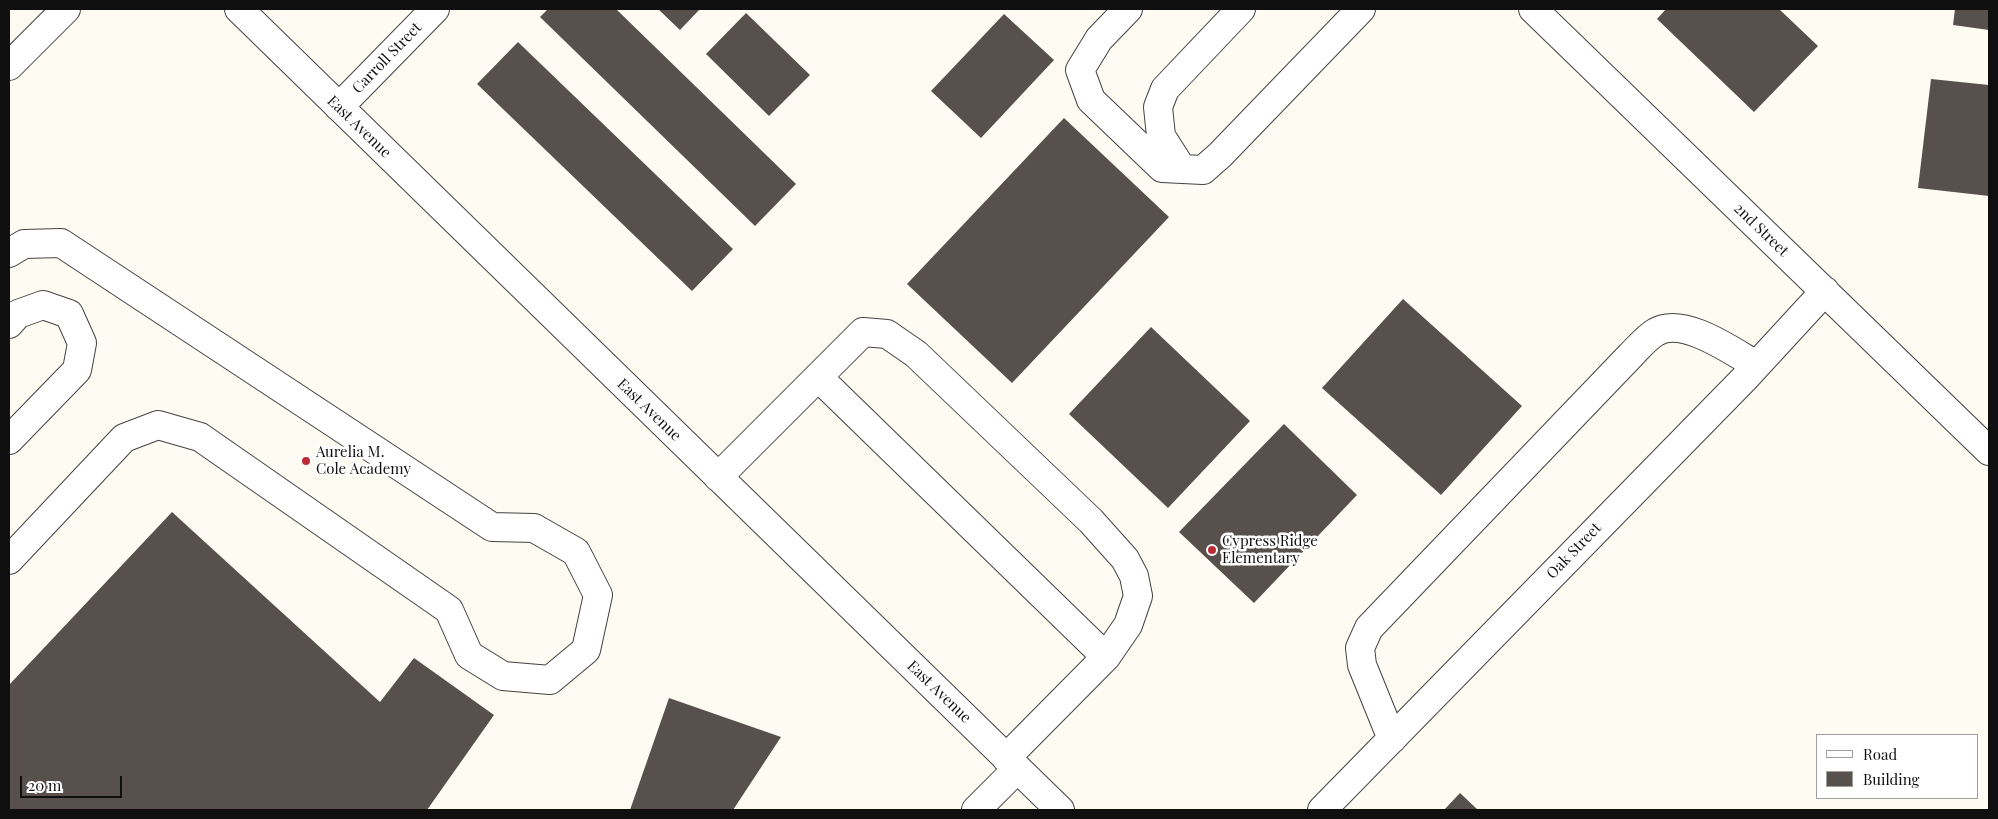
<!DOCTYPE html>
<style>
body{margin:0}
#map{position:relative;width:1998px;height:819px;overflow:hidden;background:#fefcf2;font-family:"Playfair Display",serif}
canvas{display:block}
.frame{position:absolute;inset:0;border:10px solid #0f0f0f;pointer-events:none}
.legend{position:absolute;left:1816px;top:734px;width:162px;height:65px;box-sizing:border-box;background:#fff;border:1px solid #9f9f9f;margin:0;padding:6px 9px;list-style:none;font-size:15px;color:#0f0f0f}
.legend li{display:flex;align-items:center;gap:10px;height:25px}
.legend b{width:25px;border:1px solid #9f9f9f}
.scale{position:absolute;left:20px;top:776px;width:102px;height:22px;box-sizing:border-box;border:2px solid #0f0f0f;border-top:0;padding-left:6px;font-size:15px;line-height:18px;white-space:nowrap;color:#0f0f0f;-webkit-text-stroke:4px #fff;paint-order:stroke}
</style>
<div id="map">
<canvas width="1998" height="819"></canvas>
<div class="frame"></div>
<ul class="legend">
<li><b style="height:6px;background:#fff"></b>Road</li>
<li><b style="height:14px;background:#57504c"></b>Building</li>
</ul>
<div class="scale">20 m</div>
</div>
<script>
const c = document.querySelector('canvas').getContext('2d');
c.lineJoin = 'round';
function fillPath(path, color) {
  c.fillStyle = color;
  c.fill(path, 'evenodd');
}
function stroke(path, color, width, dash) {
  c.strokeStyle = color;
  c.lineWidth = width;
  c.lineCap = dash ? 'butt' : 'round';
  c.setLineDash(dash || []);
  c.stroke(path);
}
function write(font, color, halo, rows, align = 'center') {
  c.font = font + ' "Playfair Display",serif';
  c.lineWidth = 5;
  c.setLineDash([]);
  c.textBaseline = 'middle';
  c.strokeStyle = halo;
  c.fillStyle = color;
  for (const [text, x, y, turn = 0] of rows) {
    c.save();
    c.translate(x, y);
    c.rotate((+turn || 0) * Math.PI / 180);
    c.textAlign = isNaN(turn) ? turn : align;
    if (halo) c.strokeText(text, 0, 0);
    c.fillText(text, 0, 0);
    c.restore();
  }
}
const building = new Path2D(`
 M548 9H616L796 184 755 226 540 17Z
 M658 9H700L680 30Z
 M1666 9H1779L1818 46 1754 112 1657 19Z
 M1955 9H1989V30L1953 25Z
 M746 13 810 75 769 116 706 54Z
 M1004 14 1054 60 981 138 931 91Z
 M518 42 733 249 692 291 477 84Z
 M1931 79 1989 85V196L1918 188Z
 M1064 118 1169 217 1012 383 907 284Z
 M1403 299 1522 406 1441 495 1322 388Z
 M1151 327 1250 421 1168 508 1069 414Z
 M1284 424 1357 495 1254 603 1179 532Z
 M172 512 380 702 414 658 494 715 427 810H9V685Z
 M669 698 781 737 733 810H630Z
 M1460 793 1478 810H1444Z`);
const minor = new Path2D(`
 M239 9 1060 810
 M1128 9 1099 39 1080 70 1091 100 1162 168 1203 170 1220 155 1361 9
 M1533 9 1989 451
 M9 66 66 9
 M339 107 435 9
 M1182 169 1161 136 1158 107 1165 89 1241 9
 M9 253 24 244 61 243 492 527 534 528 576 552 598 595 586 650 550 680 503 676 469 655 449 610 200 437 158 425 124 438 9 560
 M9 324 18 314 43 305 69 314 82 343 77 370 9 440
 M818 377 1106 657
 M718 477 863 332 887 334 916 354 1091 521 1125 559 1134 576 1138 596 1128 625 1106 657 1006 758
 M1392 739 1362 665 1360 648 1369 628 1630 356C1638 348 1647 337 1656 332 1683 316 1732 351 1756 365
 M976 810 1017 769
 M1322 810 1744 379 1825 291`);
const markers = [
 [306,461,5,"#bb2c36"],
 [1212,550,5,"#bb2c36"]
];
const streetNames = [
 ["Carroll Street",387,58,-46],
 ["East Avenue",359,127,44],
 ["2nd Street",1761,230,44],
 ["East Avenue",649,410,44],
 ["Oak Street",1574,551,-46],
 ["East Avenue",939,692,44]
];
const poiNames = [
 ["Aurelia M.",316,452],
 ["Cole Academy",316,469],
 ["Cypress Ridge",1222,541],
 ["Elementary",1222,558]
];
fillPath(building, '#57504c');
stroke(minor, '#424242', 30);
stroke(minor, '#fff', 28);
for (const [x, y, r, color] of markers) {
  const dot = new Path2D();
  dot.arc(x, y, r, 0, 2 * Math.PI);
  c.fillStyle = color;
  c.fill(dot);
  stroke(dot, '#fff', 2);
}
write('15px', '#0f0f0f', '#fff', streetNames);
write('15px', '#0f0f0f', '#fff', poiNames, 'left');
</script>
